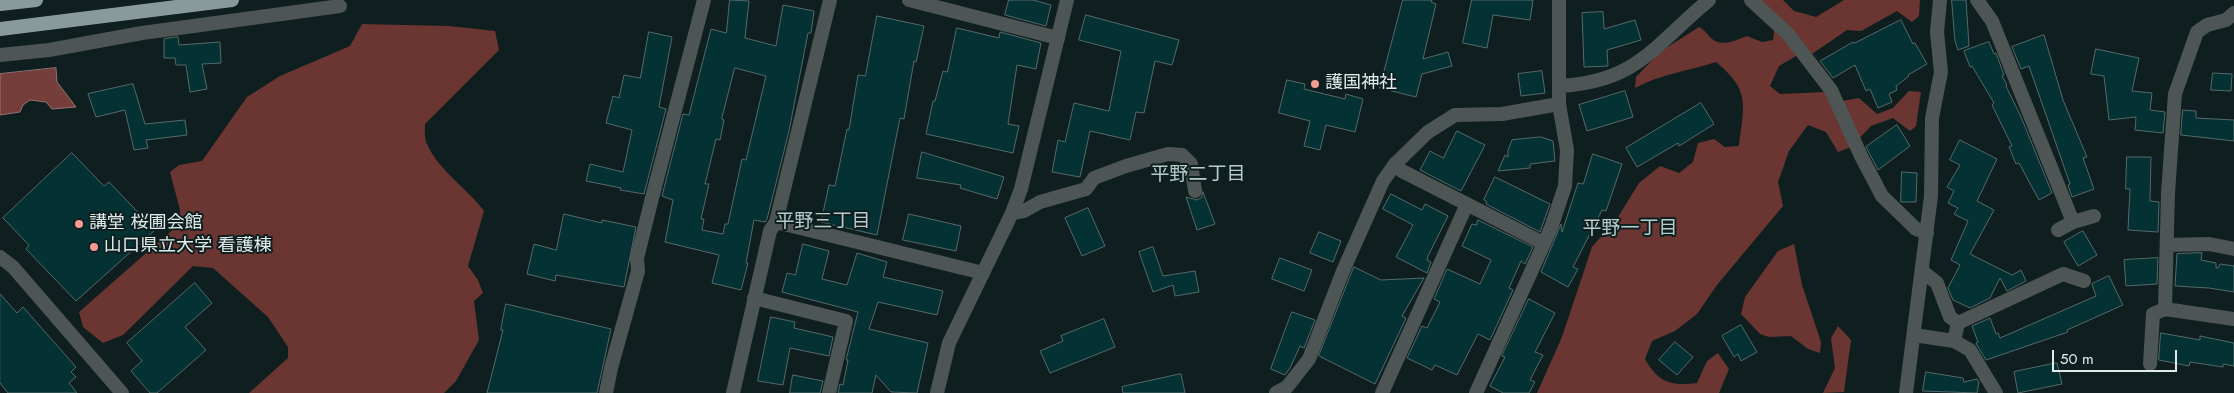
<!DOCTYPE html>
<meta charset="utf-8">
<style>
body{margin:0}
#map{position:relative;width:2234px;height:393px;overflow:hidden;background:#0f1f20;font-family:Jost,sans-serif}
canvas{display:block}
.scale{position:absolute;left:2052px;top:350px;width:125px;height:22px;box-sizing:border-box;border:2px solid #e1ebec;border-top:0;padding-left:6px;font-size:15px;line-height:18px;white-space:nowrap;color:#e1ebec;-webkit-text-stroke:4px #0f1f20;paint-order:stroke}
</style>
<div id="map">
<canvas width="2234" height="393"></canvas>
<div class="scale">50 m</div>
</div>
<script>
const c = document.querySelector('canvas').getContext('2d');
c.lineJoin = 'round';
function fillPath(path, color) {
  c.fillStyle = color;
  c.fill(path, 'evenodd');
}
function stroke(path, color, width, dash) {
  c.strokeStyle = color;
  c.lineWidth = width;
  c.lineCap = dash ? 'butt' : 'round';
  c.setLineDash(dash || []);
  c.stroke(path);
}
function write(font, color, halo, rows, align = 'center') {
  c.font = font + ' Jost,"Noto Sans JP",sans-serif';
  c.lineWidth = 4;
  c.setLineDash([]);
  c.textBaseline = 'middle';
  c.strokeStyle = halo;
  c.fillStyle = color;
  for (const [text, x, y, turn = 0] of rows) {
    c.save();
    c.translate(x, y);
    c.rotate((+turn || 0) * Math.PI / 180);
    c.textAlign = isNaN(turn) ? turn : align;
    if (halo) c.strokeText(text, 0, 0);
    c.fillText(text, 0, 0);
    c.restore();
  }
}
const forest = new Path2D(`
 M1756 0H1783L1794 11 1816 17 1844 0H1920L1919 16 1912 22 1897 11 1861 31 1847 30 1809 56H1796L1779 66 1770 86 1780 94 1827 92 1836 102 1859 98 1877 114 1893 108 1909 91 1921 92 1916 126 1910 131 1893 118 1871 126 1851 147 1838 152 1826 132 1808 125 1789 151 1778 182 1783 206 1717 285 1697 314 1675 331 1652 341 1645 359C1659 383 1670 386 1697 383L1707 361 1718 353 1729 369 1719 393H1537L1562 337 1592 247 1618 217 1639 183 1660 166 1679 173 1693 162 1698 143 1714 139 1725 147 1739 146C1744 105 1751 91 1716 62 1688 71 1661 74 1635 88L1636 77 1660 52 1699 27C1705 30 1706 33 1711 38 1721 48 1736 40 1747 36L1762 42 1773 40 1775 23Z
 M362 24 449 26 495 31 499 50 425 124C425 130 424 139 427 144 439 171 467 188 484 211L468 266 478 280 483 293 474 301 479 340 456 381 444 393H249L288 358V347L268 317 213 268 193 266 123 335 103 343 83 327 79 312 178 225 180 210 170 172 179 165 202 161 247 97 280 76 350 46Z
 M1794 244 1802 285 1821 342 1820 353 1808 349 1791 336 1769 337 1760 334 1741 314 1745 297 1778 251Z
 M1838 326 1851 340 1844 392 1823 393 1835 368 1831 338Z`);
const water = new Path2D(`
 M56 68 57 82 76 107 52 109 46 102 30 100 23 105 20 112 0 115V74Z`);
const building = new Path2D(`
 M730 0 749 1 745 38 776 46 783 5 814 11 811 33H808L789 131 767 219 765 222 754 220 746 263H748L741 290 712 283 719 255 665 242 673 200 662 196 683 114 689 115 711 29 726 33ZM735 68 766 76 746 160 742 159 728 224H725L723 234 702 230 704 219H701L709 184H705L716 139 720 140 724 120 722 119Z
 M1009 0H1033L1051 5 1046 26 1005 15Z
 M1403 0H1432L1431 2 1436 4 1423 59 1448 52 1452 66 1422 74 1416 97 1380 88Z
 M1472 0H1533L1530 20 1493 15 1487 48 1463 43Z
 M1952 0H1966L1969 46 1958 50 1955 41Z
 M1603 12 1604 29 1635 20 1641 40 1607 50 1608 66 1584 67 1582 13Z
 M1086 15 1179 40 1172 65 1155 61 1144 113 1136 112 1130 140 1090 131 1080 177 1052 172 1058 140 1065 142 1074 103 1109 111 1121 51 1079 40Z
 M877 16 924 26 916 62 914 61 904 119 900 118 877 235 821 222 829 185 835 186 847 129 849 130 858 75 865 76Z
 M1901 20 1913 44 1915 43 1927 64 1908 75 1909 76 1896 86 1897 90 1889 94 1892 102 1878 108 1870 89 1866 91 1855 65 1833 78 1820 61 1853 42 1854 43Z
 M957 28 999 38 1000 32 1041 43 1036 69 1017 65 1008 124 1019 126 1013 153 926 134 933 101H935L943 71 947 72Z
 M649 32 672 37 659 107 666 109 644 194 620 190 621 188 586 181 590 164 623 172 632 130 606 123 613 96 619 98 624 75 640 78Z
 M2044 35 2063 100 2087 157 2083 158 2094 189 2072 197 2068 185 2070 184 2029 66 2021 69 2012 47Z
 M178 37 179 45 220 42 221 63 202 64 207 89 190 92 186 65H176L175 58H164V39Z
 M1989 42 1994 54 1996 53 2004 75 2002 76 2007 85 2006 86 2021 117 2052 193 2039 200 2019 163 2016 164 2009 147 2012 146 1992 105 1994 103 1972 66 1970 67 1964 51Z
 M2096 49 2139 58 2132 91 2152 93 2150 110 2165 112 2163 133 2135 130 2136 117 2109 120 2104 76 2091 74Z
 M1542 71 1545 93 1521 96 1518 74Z
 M2213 73 2232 74 2231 91 2211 90Z
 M1287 80 1305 84 1304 89 1345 99 1346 94 1363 99 1355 132 1326 125 1320 150 1304 146 1310 121 1279 113Z
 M133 84 145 124 185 120 187 135 146 140 148 148 134 150 125 110 96 117 88 94Z
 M1625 91 1633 117 1587 131 1579 105Z
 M1701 103 1714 124 1679 146 1678 143 1637 167 1626 148Z
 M2183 110 2196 111V118L2234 120V141L2181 135Z
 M1897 125 1910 146 1878 170 1866 147Z
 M1457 131 1485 145 1461 191 1420 170 1430 151 1443 158Z
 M1541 137 1553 141 1555 161 1530 164V168L1498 171 1505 155 1508 157V150L1512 140Z
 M1960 140 1997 159 1977 201 1994 210 1970 254 2012 275 2021 270 2026 281 2007 291 2000 278 1990 298 1970 308 1953 300 1948 288 1960 265 1951 260 1968 221 1954 214 1958 208 1948 203 1954 191 1947 187 1960 165 1950 160Z
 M922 152 1004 177 997 199 960 188 961 185 917 178Z
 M72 153 104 186 109 182 155 230 76 301 26 249 29 245 3 218Z
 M1593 154 1622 164 1606 211 1602 210 1573 267 1578 269 1568 287 1541 272 1561 224 1562 232 1578 183 1583 184Z
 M2127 157H2151L2150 201 2159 202 2158 232 2128 230 2130 189H2126Z
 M1902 172 1917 173 1916 202H1901Z
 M1495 177 1550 204 1540 232 1486 204 1487 202 1484 200Z
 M1203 192 1215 224 1197 230 1186 197 1197 200 1201 198Z
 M1391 194 1422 210 1425 204 1448 216 1428 256 1427 260 1431 262 1427 273 1396 257 1413 225 1383 209Z
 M1088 208 1105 246 1082 256 1065 218Z
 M564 214 602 223V220L636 227 624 287 556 275 555 281 527 274 534 244 556 250Z
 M909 214 961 226 956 251 903 240Z
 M1478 220 1533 247 1525 264 1521 261 1509 288 1513 290 1490 340 1478 334 1457 375 1435 365 1432 370 1407 358 1422 326 1427 328 1440 302 1434 299 1447 269 1480 284 1491 260 1462 246 1472 224 1476 225Z
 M2083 231 2097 255 2078 266 2064 242Z
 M1319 232 1341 241 1333 262 1310 253Z
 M803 244 829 251 822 279 847 285 857 253 887 262 883 277 943 291 937 315 878 302 869 329 928 343 917 393 891 392 876 375 872 393H838L840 384 843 385 848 360H846L858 312 782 292 787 273 795 275Z
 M1153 247 1163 276 1195 271 1199 292 1175 296 1173 285 1153 292 1139 252Z
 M2202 253 2201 260 2216 263V268H2218L2220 264 2234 266V292L2209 288 2175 286 2177 254Z
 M1280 258 1312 270 1304 291 1272 279Z
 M2158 258 2157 284 2126 286 2124 260Z
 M1354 267 1381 280 1424 278 1402 316 1406 318 1375 384 1319 356Z
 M2109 276 2123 305 2067 330 2068 332 1986 360 1977 345 1976 343 1978 342 1972 326 1990 318 1996 334 1998 333 2000 338 2096 296 2092 284Z
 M195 283 212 303 185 327 206 350 157 393H150L131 371 142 361 127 343Z
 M0 294 17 313 23 307 76 367 71 372 76 377 69 383 77 393H8L0 383Z
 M1529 299 1555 313 1535 352 1543 355 1530 380 1535 382 1529 393H1503L1490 386 1505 357 1502 356Z
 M506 304 611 329 597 393H487L503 330H501Z
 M1292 312 1315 320 1304 348 1300 346 1290 368 1285 375 1271 369Z
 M771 317 795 322 794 328 833 337 829 356 790 348 783 385 758 381Z
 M1104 319 1115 347 1050 373 1040 351 1063 341 1061 336Z
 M1741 325 1757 352 1741 361 1738 354 1734 357 1722 336Z
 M2161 333 2200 340V336L2234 343V366L2223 364V367L2190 362 2189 366 2159 360Z
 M1675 342 1693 357 1677 375 1659 360Z
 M2057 363 2062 384 2018 393 2014 372Z
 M1926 372 1963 378 1964 382 1977 379 1979 382 1977 393 1923 391Z
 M1181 374 1185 393H1123L1122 387Z
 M793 375 823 381 820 393H790Z`);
const minor = new Path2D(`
 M909 0 1058 38
 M1751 0 1788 34 1831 90 1861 156 1882 196 1916 229 1927 233
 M1977 0 1992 21 2073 222 2094 216
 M2234 13 2226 20 2207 25 2197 32 2175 94 2168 193 2165 309 2234 319
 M0 55 49 50 142 33 340 6
 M1559 86C1638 82 1654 45 1709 0
 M1395 164 1402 171 1543 243
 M1012 213 1024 211 1040 202 1086 189 1094 178 1126 166 1168 154 1182 155 1191 164 1195 191
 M776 222 983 273
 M2058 230 2073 222
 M2167 245 2209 244 2234 249
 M0 257 13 267 122 393
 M1922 271 1937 283 1950 317 1958 323
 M754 298 846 321 829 393
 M1914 335 1954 341 1970 350 1996 393
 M1954 341 1958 323 2063 274 2084 281
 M2150 364 2153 314 2165 309
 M606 393 611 368 638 271 637 258 651 202 704 0
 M733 393 770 231 776 222 830 0
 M1276 393 1287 387 1309 359 1343 271 1383 181 1395 164 1428 132 1455 115 1502 114 1559 104
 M1382 393 1467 204
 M1476 393 1551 228 1565 186 1567 150 1559 104V0
 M1906 393 1931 196 1932 118 1941 72 1937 32 1940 0`);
const tertiary = new Path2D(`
 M937 393 949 343 1012 213 1021 189 1067 0`);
const trunk = new Path2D(`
 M0 4 36 0
 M0 29 232 0`);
const markers = [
 [1315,84,5,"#f59c95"],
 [79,224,5,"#f59c95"],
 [94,247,5,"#f59c95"]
];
const poiNames = [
 ["護国神社",1325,84],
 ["講堂 桜圃会館",89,224],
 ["山口県立大学 看護棟",104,247]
];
const neighbourhoodNames = [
 ["平野二丁目",1198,175],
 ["平野三丁目",823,222],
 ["平野一丁目",1630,229]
];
fillPath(forest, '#6b3532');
fillPath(water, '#753e3b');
stroke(water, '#957270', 1);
fillPath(building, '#043234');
stroke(building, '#566969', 1);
stroke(minor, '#4d5555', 14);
stroke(tertiary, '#4d5555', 14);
stroke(trunk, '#889a9a', 14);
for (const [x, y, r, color] of markers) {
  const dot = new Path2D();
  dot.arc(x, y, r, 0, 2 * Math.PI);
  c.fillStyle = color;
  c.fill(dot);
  stroke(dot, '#0f1f20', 2);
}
write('18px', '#e1ebec', '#0f1f20', poiNames, 'left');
write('19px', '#b7cbcc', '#0f1f20', neighbourhoodNames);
</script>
